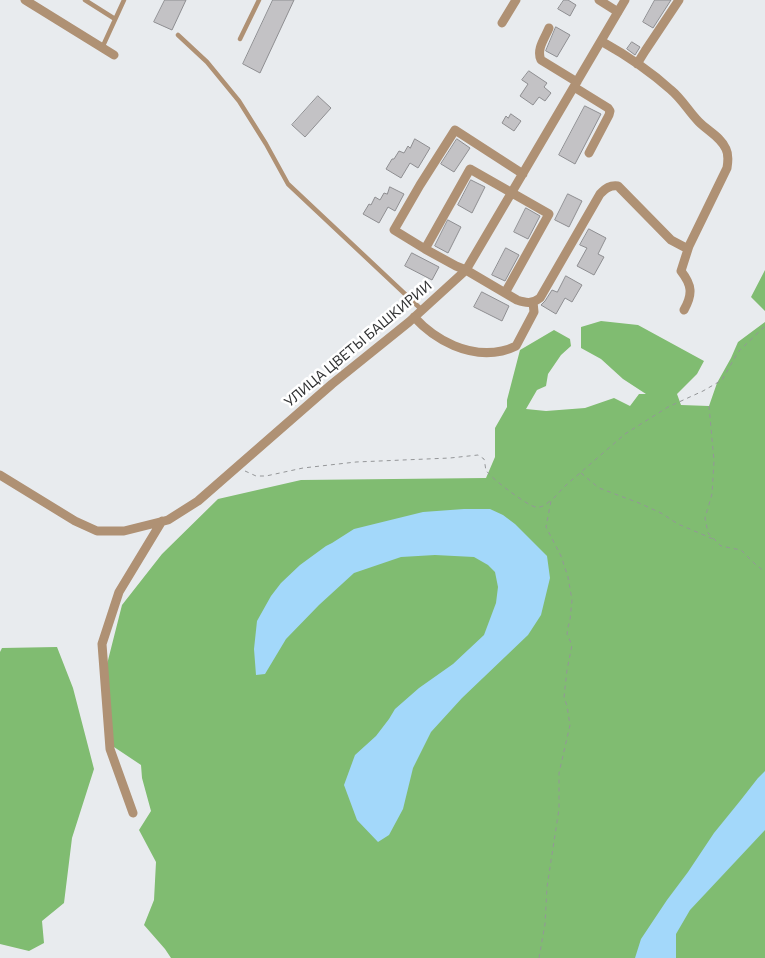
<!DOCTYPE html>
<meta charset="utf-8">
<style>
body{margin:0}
canvas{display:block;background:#e8ebee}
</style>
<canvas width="765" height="958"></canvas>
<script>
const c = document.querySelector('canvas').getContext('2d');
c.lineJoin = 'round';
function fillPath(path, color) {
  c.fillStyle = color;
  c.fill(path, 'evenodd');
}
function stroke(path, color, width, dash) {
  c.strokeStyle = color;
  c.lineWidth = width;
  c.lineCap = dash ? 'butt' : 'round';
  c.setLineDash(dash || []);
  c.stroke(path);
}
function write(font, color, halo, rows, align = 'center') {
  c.font = font + ' Commissioner,sans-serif';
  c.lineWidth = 5;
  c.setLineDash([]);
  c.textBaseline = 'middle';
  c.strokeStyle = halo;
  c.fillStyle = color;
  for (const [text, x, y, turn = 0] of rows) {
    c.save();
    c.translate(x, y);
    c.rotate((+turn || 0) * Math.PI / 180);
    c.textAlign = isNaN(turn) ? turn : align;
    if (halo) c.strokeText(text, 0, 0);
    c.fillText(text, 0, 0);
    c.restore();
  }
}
const forest = new Path2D(`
 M765 270V311L751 297Z
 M601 321 638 325 704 361 697 374 677 394 681 405 709 406 717 383 731 358 738 342 765 322V958H171L165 949 144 925 154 900 156 862 139 830 151 811 142 778 141 765 114 747 103 680 122 605 162 554 218 499 301 480 486 478 495 457V428L507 407V400L520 350 554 330 570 339 571 346 561 355 548 374 546 386 537 390 526 409 546 411 585 408 614 398 630 406 639 394H646L623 379 601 359 581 348V327Z
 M57 647 73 688 94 769 72 838 64 903 42 921 44 943 29 951 0 944V652L2 648Z`);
const water = new Path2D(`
 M464 509H490L503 515 515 524 547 556 550 578 541 615 528 635 462 698 431 732 413 768 403 809 389 835 378 842 357 820 344 785 355 755 376 736 389 719 395 709 419 688 453 664 484 635 496 603 498 587 495 572 488 565 474 557 435 555 401 557 354 573 319 605 286 639 265 674 256 675 254 649 257 621 271 596 281 583 300 565 326 546 332 543 354 529 423 512Z
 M765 771V830L690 910 676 934V958H635L641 939 667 900 688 872 714 833 740 801 758 778Z`);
const building = new Path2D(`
 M165 0H186L172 30 154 22Z
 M273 0H294L260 73 243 64Z
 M564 0H568L576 5 570 16 558 9Z
 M655 0H671L653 28 643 22Z
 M556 27 570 35 557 57 546 51Z
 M632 42 640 47 635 55 627 49Z
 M529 71 547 83 544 87 551 93 545 101 539 97 533 105 520 96 528 84 522 80Z
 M318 96 331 108 305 137 292 125Z
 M585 106 601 114 575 164 559 155Z
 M511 114 521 121 514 131 502 123 506 116 508 118Z
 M415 139 430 148 418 168 410 163 401 178 386 169 392 159H394L399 151 404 153 408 146 410 148Z
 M457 139 470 148 454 172 441 164Z
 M471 180 485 187 472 213 458 205Z
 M390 187 404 194 395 211 388 207 379 223 363 214 369 204 371 205 375 197 380 200 384 193 387 194Z
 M568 194 582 201 569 227 555 220Z
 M526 208 540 216 528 239 514 232Z
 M448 220 461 227 448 253 435 246Z
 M589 229 606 238 598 254 604 257 594 275 577 266 587 248 580 245Z
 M506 248 519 255 505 281 492 275Z
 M412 253 439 267 432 280 405 266Z
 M566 276 582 285 572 302 565 298 556 314 541 305 545 301 552 290 557 292Z
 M482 292 509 306 502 321 474 307Z`);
const path = new Path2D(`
 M709 406 714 461 712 494 705 518 708 533 721 546 741 550 755 564 765 572
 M245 471 256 476H266L303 468 356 462 450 458 478 455 484 459C485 462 485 467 486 470 489 477 529 507 536 507 542 508 546 504 550 501
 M581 473 599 488 639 503 661 513 678 524 713 539
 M539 958 545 924 547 887 559 809V773L570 725 567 706 564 697 567 670 572 645 567 634 568 627 570 620 572 600 568 577 561 556 546 527 551 501 565 486 625 434 668 407 703 391 722 380 738 352 765 326`);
const lane = new Path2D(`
 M85 0 115 19
 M178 35 207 62 239 101 266 144 288 184 422 310
 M240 39 259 0
 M102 48 124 0`);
const street = new Path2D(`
 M25 0 114 55
 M599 0 618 12
 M502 23 516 0
 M549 28C545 38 536 49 541 60L577 82
 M601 41C626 55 650 71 671 90 682 99 689 112 699 122 708 131 721 137 726 149 729 155 728 162 727 168L689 246 681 271C692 285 693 294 684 310
 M637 64 645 51 679 0
 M574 87 608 108 610 111 609 115 589 153
 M425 249 394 230 420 185 455 130 523 174
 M505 293 549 214 470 169 425 249 456 266 466 270 517 300C526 303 532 304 540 298L600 194C606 188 610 185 618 186L671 240 688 249
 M414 317C436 341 469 358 502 351 507 350 512 348 516 346L534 312 533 302
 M0 475 75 521 97 531H124L168 520 198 501 332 384 409 322 466 270 625 0
 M133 813 110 749 102 644 119 592 162 521`);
const streetNames = [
 ["УЛИЦА ЦВЕТЫ БАШКИРИИ",358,344,-40]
];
fillPath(forest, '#80bc71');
fillPath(water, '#a3d8fa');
fillPath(building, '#c3c2c5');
stroke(building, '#8e8e91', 1);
stroke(path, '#949698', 1, [4, 4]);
stroke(lane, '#af9174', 4.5);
stroke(street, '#af9174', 9);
write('14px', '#313233', '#fff', streetNames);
</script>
